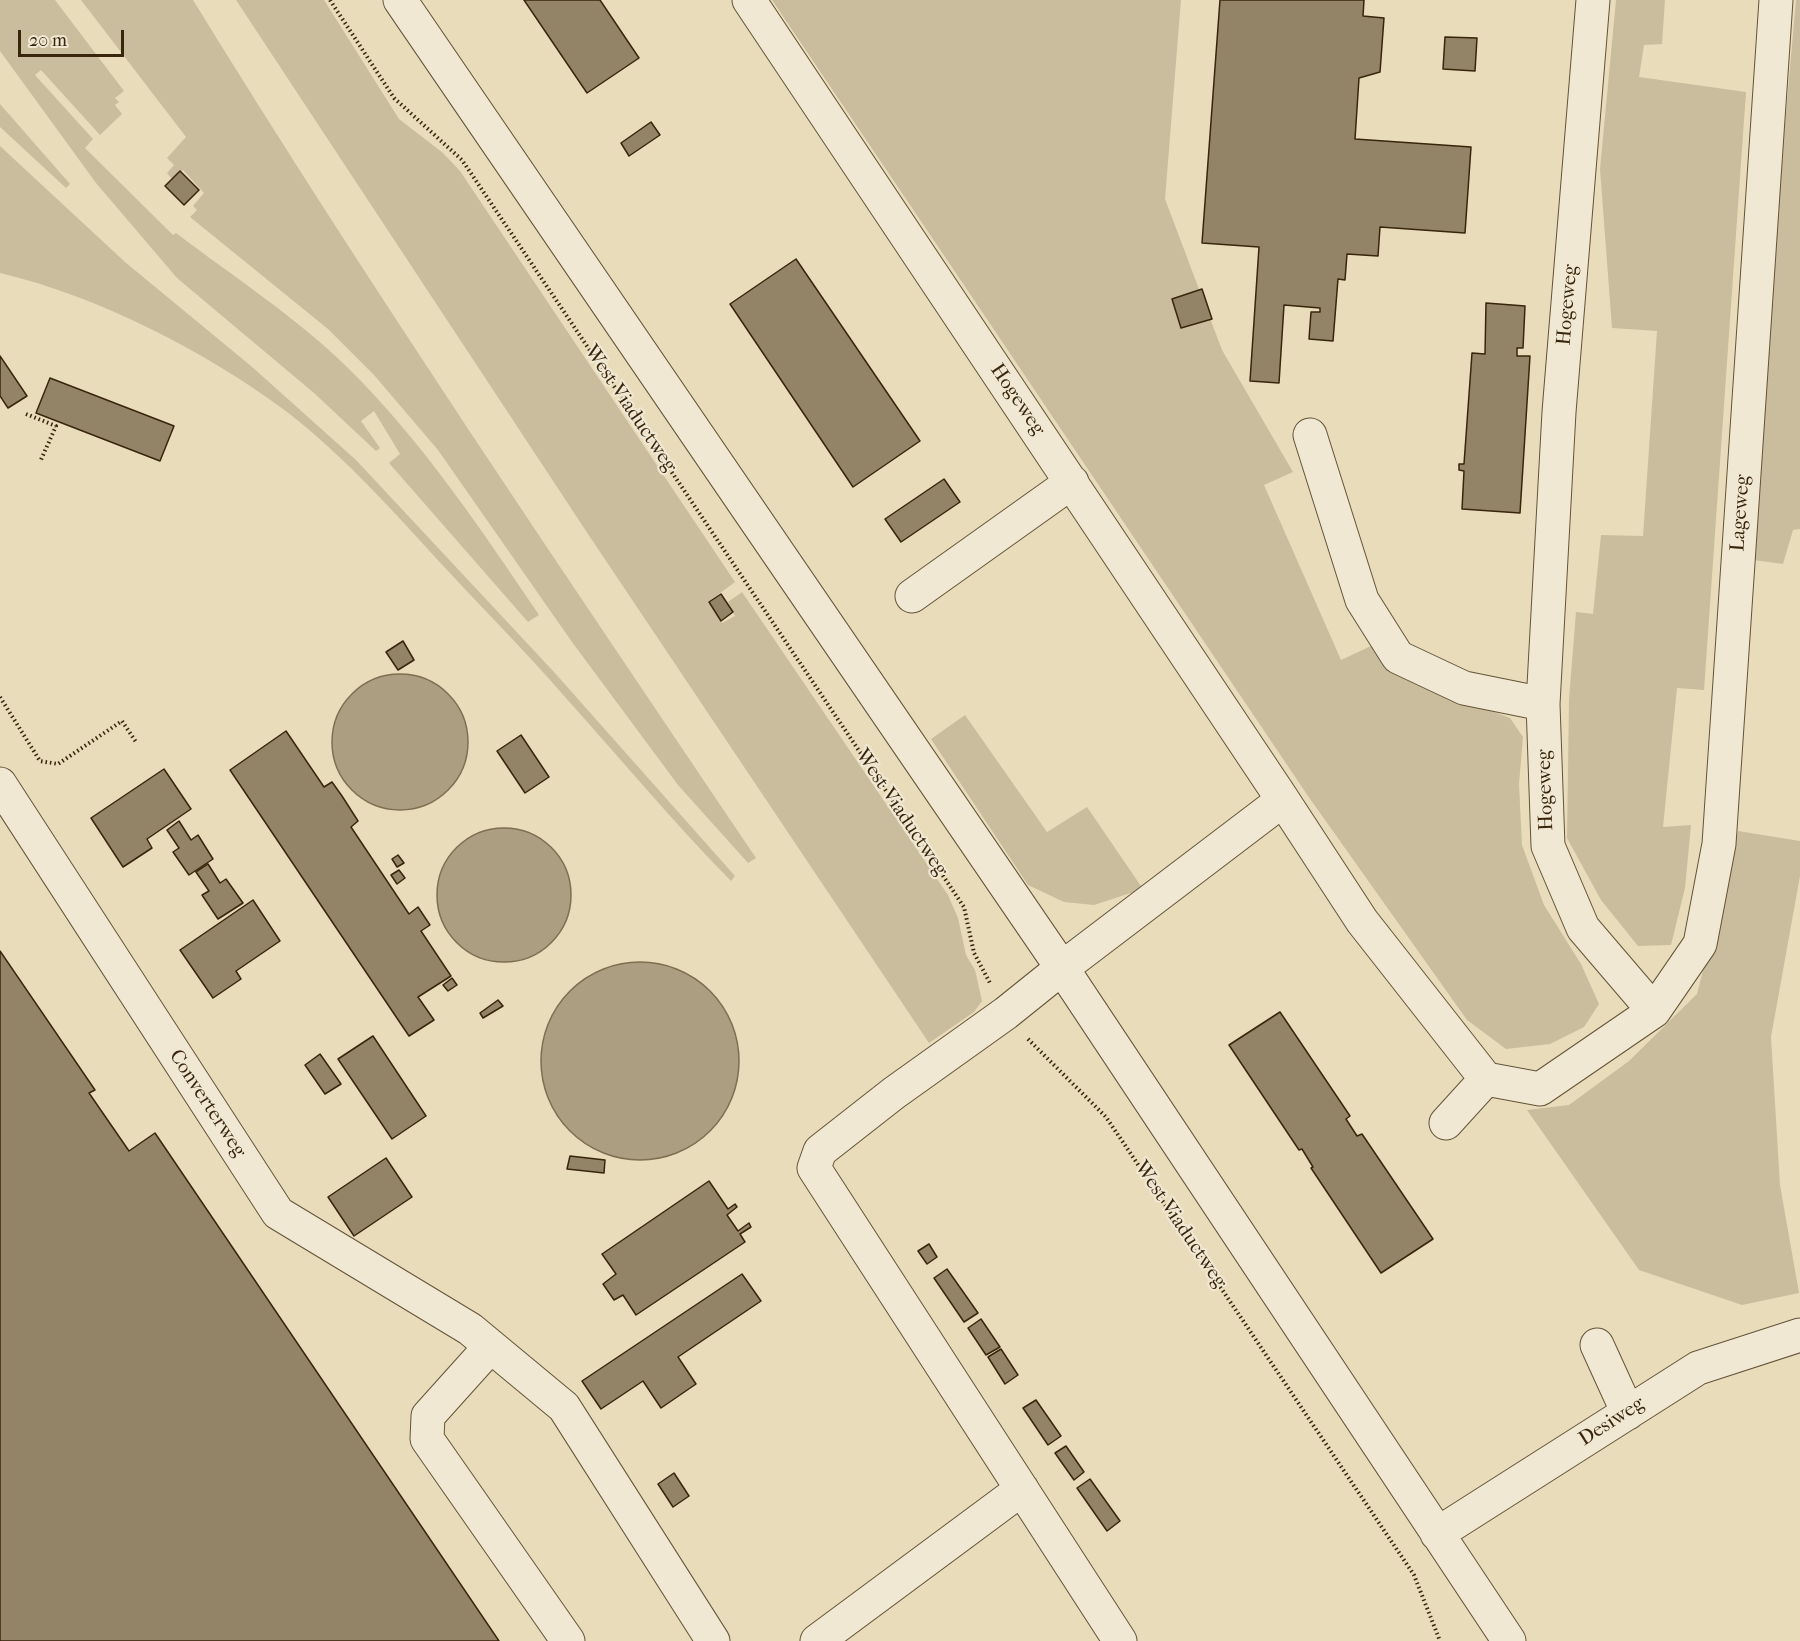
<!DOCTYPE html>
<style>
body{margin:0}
#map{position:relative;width:1800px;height:1641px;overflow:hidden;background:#e8dcbb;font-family:"IM FELL French Canon",serif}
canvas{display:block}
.scale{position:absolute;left:18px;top:30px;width:106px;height:27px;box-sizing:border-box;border:3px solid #38250c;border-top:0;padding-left:8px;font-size:18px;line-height:21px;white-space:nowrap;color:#38250c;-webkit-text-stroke:4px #f0e8d3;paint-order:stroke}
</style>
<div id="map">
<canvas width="1800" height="1641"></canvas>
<div class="scale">20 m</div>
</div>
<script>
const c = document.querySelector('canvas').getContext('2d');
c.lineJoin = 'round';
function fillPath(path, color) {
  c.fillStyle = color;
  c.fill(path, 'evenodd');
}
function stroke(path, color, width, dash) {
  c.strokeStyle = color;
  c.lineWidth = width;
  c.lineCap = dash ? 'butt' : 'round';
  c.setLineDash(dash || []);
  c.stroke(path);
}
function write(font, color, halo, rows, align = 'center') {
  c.font = font + ' "IM FELL French Canon",serif';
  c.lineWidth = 4.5;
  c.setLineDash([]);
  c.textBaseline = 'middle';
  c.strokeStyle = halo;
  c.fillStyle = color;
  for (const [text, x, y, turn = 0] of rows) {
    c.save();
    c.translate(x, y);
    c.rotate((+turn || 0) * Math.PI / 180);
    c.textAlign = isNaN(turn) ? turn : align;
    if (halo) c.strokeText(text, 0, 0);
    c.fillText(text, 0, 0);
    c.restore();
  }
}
const green = new Path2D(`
 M0 0H55L124 91 115 98 119 102 115 105 122 114 100 135 41 70 35 75 93 139 85 148 173 235 176 233C234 277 296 317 348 368 422 441 481 529 539 615L528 622 389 463 400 454 374 411 361 421 380 448 376 451 314 393 177 278 96 183 0 51Z
 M81 0H193C372 291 565 574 756 858L748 863 678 785 572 642 438 450 374 375 328 329 190 217 197 210 193 206 204 193 183 170 172 179 167 173 174 165 167 158 186 137Z
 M236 0H324L399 119 443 153 460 171 735 582 708 602 722 623 735 616 728 602 742 592 948 895 958 918 966 955 975 970 982 1001 974 1012 929 1043 588 534Z
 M772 0H1181L1165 199 1222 350 1293 472 1264 485 1341 660 1371 646 1398 676 1510 718 1523 737 1519 784 1522 845 1544 905 1581 964 1599 1004 1584 1027 1550 1044 1506 1049 1467 1020 1308 796Z
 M1616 0H1665L1662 44 1644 45 1639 77 1746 92 1704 690 1677 688 1663 827 1691 825 1685 888 1671 945 1638 946 1601 900 1567 838 1569 699 1576 612 1593 614 1601 535 1643 536 1657 331 1612 328 1600 169Z
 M1796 0H1800V529L1793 530 1783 564 1746 559Z
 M0 104 70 184 66 188 0 127Z
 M0 146 125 262 251 366 356 460 554 672 735 876 731 881C673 822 620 758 565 697 528 654 488 614 449 572 398 517 347 458 287 412 207 352 98 296 0 273Z
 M965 715 1047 832 1087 807 1143 889 1094 905 1064 902 1028 885 931 739Z
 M1738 831 1800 841V876L1771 1037 1780 1185 1799 1293 1742 1305 1639 1270 1527 1110 1569 1105 1629 1061 1697 994Z`);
const water = new Path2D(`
 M332 742a68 68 0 1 1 136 0a68 68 0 1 1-136 0Z
 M437 895a67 67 0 1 1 134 0a67 67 0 1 1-134 0Z
 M541 1061a99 99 0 1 1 198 0a99 99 0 1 1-198 0Z`);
const building = new Path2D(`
 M524 0H600L639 58 587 93Z
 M1220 0H1364L1363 16 1384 18 1380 72 1359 78 1355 139 1471 147 1465 233 1380 227 1378 256 1347 254 1345 280 1338 279 1333 341 1309 339 1311 312H1320V308L1284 305 1279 383 1250 381 1259 247 1202 243Z
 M1445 37 1477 38 1475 71 1443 69Z
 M651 122 660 135 629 156 621 143Z
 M180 171 199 190 184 205 165 186Z
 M796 259 920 441 853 487 730 304Z
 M1202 289 1212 319 1181 328 1172 299Z
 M1486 303 1525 306 1523 348H1517V356H1530L1520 513 1462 509 1464 471 1459 470V464H1464L1472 353 1485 354Z
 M0 356 27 396 8 408 0 396Z
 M50 378 174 426 160 461 36 413Z
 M944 479 960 502 901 542 885 519Z
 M721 594 733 612 721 621 709 602Z
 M403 641 414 660 398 670 386 652Z
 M286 731 324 787 332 782 342 796 358 821 351 827 409 914 418 907 430 925 421 931 451 976 418 997 434 1020 409 1036 230 770Z
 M521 735 549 777 525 793 497 751Z
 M164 769 191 809 147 839 152 848 123 867 91 818Z
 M179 821 191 840 198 835 213 859 189 875 173 852 179 848 167 830Z
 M398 855 404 863 397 867 392 859Z
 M208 864 220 883 226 879 243 903 218 919 202 895 209 891 196 872Z
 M399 870 405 878 397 884 391 875Z
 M253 900 280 941 236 971 241 979 213 998 180 950Z
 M0 951 95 1090 89 1093 129 1151 155 1133 499 1641H0Z
 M452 978 457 985 448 991 443 985Z
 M498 1000 503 1006 483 1018 480 1013Z
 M1280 1012 1350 1116 1346 1119 1357 1136 1362 1134 1433 1239 1381 1273 1311 1168 1313 1167 1302 1149 1299 1150 1229 1045Z
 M373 1036 426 1116 392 1139 338 1059Z
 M320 1054 341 1084 325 1094 305 1065Z
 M570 1156 605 1160 604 1173 567 1169Z
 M386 1158 412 1197 354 1236 328 1197Z
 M709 1181 728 1209 735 1204 737 1207 727 1215 738 1231 749 1223 751 1227 740 1234 745 1242 636 1315 623 1295 614 1300 603 1284 616 1274 602 1254Z
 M929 1244 937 1257 927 1264 918 1251Z
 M947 1269 978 1313 964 1322 934 1278Z
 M742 1274 761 1301 678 1357 696 1384 661 1408 643 1381 601 1409 582 1381Z
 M981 1319 1000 1347 986 1355 968 1328Z
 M1001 1349 1018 1375 1005 1384 988 1357Z
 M1036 1400 1061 1436 1048 1445 1023 1408Z
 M1066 1446 1084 1472 1074 1480 1055 1453Z
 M674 1473 689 1496 673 1507 658 1484Z
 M1090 1479 1120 1521 1107 1531 1077 1488Z`);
const path = new Path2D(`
 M330 0 394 98 462 160 964 907 974 953 990 983
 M26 414 56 426 40 462
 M0 697 40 761 58 764 122 721 136 742
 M1028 1039 1106 1117 1414 1575 1440 1641`);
const minor = new Path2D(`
 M400 0 1062 968 1509 1641
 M749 0 1283 800
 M1310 435 1362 600 1398 657 1464 688 1543 704
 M912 596 1072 482
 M0 784 278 1213 470 1329 564 1407 713 1641
 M1654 1011 1700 944 1719 844 1776 0
 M1446 1123 1486 1079
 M1597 1345 1628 1413
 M490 1347 428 1416 427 1439 568 1641
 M1437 1534 1698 1368 1800 1335
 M817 1641 1022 1489
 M1120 1641 814 1168 820 1151 894 1093 1006 1013 1062 968 1283 800 1362 921 1486 1079 1540 1089 1654 1011 1583 928 1548 846 1543 704 1559 412 1593 0`);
const streetNames = [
 ["Hogeweg",1568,305,-85],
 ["Hogeweg",1017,400,56],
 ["West Viaductweg",630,409,56],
 ["Lageweg",1741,513,-86],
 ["Hogeweg",1546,790,-92],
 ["West Viaductweg",901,813,56],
 ["Converterweg",207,1104,57],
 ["West Viaductweg",1180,1225,56],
 ["Desiweg",1612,1422,-33]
];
fillPath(green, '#cabd9d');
fillPath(water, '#ac9e80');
stroke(water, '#7e6e52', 1.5);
fillPath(building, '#948467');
stroke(building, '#38250c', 1.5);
stroke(minor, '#645338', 35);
stroke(path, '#38250c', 4, [1.5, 3]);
stroke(minor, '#f0e8d3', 33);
write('20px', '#38250c', '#f0e8d3', streetNames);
</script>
